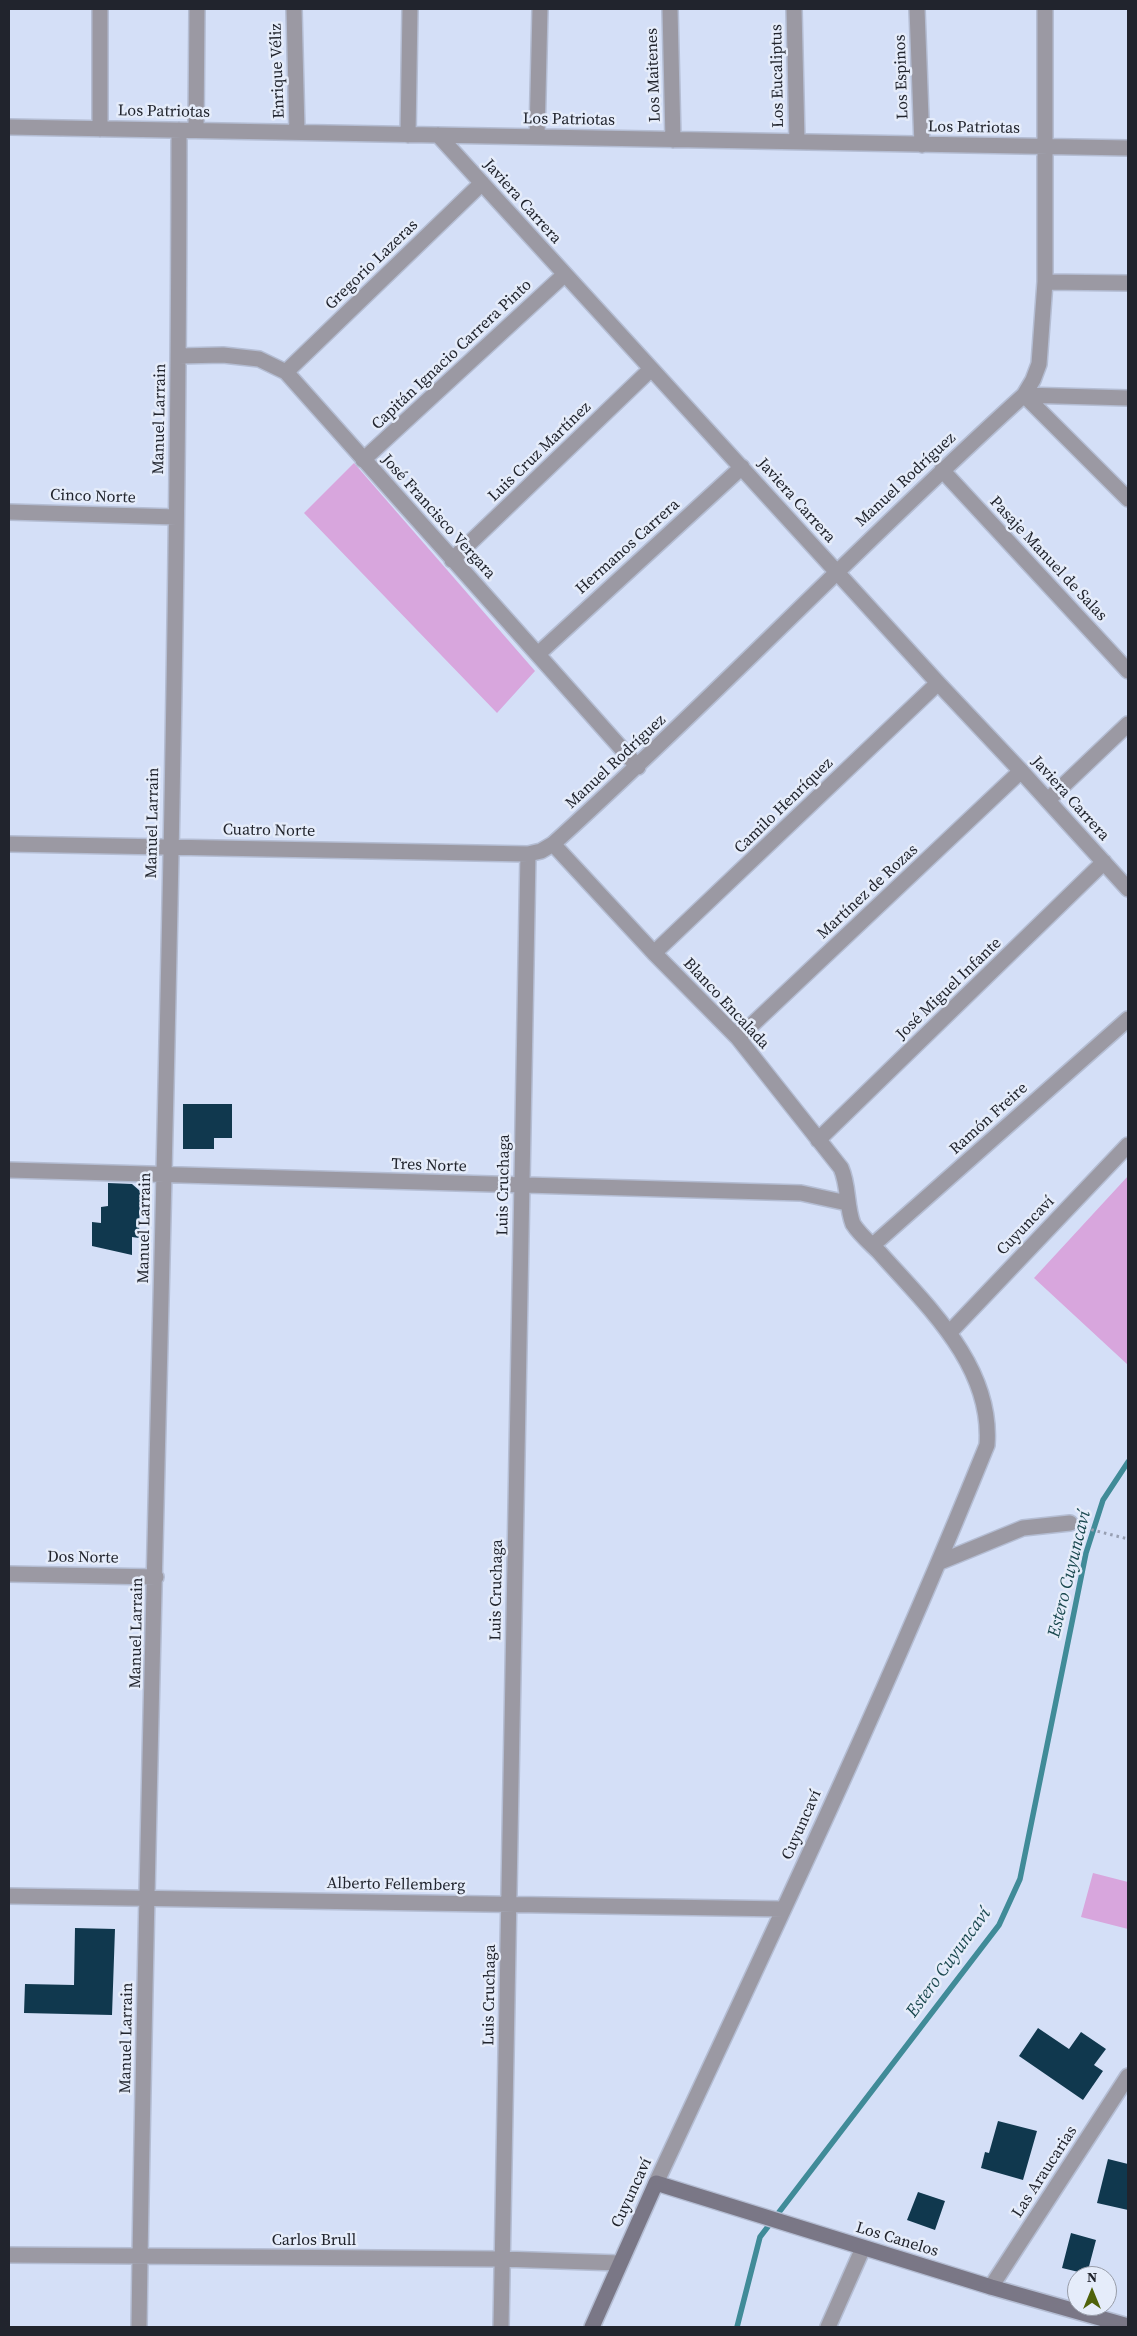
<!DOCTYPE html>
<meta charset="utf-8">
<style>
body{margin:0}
#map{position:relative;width:1137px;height:2336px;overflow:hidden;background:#d4dff7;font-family:"Source Serif 4",serif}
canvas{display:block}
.frame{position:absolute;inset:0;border:10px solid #21242d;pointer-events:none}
.north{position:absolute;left:1067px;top:2266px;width:50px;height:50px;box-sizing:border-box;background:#e5ecfa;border:1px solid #979ca8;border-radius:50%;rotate:0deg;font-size:14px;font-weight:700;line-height:20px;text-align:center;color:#21242d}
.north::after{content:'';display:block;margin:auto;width:18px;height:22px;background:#4f620a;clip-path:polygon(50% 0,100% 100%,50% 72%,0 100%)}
</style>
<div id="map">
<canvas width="1137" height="2336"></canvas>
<div class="frame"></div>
<div class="north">N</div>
</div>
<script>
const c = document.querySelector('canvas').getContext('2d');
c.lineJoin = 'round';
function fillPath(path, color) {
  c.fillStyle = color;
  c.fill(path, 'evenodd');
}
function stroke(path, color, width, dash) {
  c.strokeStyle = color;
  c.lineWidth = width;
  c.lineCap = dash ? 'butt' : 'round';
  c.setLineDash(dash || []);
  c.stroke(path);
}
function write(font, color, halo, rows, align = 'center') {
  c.font = font + ' "Source Serif 4",serif';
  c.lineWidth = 5;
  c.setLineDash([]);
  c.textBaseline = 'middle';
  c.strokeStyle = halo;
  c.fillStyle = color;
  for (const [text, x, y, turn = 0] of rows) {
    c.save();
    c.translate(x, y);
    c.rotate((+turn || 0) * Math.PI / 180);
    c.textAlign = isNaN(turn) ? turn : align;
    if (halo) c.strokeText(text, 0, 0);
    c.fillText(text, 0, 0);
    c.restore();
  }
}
const green = new Path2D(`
 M354 463 535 671 497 713 304 513Z
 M1128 1176V1365L1034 1278Z
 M1093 1873 1128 1882V1929L1081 1917Z`);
const stream = new Path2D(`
 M737 2327 760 2237 999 1925 1020 1879 1086 1553 1103 1500 1128 1462`);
const building = new Path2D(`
 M183 1104H232V1138H214V1149H183Z
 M108 1183 132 1184 140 1191 139 1238 132 1237V1255L92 1246V1222L101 1223V1207L108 1206Z
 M75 1928 115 1929 112 2015 24 2013 25 1984 74 1985Z
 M1038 2028 1069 2049 1081 2032 1106 2049 1094 2065 1103 2071 1083 2100 1019 2056Z
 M998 2121 1037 2131 1023 2180 981 2168 985 2152 989 2153Z
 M1108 2159 1128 2164V2210L1097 2203Z
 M918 2192 945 2201 935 2230 907 2220Z
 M1071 2233 1096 2240 1087 2274 1062 2268Z`);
const path = new Path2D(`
 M1085 1528 1128 1539`);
const street = new Path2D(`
 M100 9V129
 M294 9 297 132
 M670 9 673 140
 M794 9 797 142
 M917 9 922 145
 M9 127 1128 148
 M196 130 197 9
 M408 135 410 9
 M438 135 938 683 1021 771 1128 889
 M537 137 540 9
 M1045 282 1128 283
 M179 356 223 355 259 359 286 372 638 767
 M286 372 482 183
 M1024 395 1128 499
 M1024 395 1128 398
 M363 460 564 275
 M942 470 1128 671
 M9 512 176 517
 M452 560 651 369
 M538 654 742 467
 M1048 800 1128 724
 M9 844 528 854 541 851 553 844C714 698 863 541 1024 395L1033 380 1039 364 1045 282V9
 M553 844 654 953 738 1038 841 1168C849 1186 846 1206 853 1224 860 1235 870 1243 879 1252 927 1306 993 1366 987 1445 886 1695 770 1939 656 2183
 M654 953 938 683
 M738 1038 1021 771
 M818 1140 1104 862
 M9 1170 801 1193 847 1203
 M873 1245 1128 1019
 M950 1332 1128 1145
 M940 1562 1023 1528 1070 1523
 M9 1574 156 1577
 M9 1896 783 1909
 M9 2255 502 2259 619 2263
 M991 2287 1128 2076
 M139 2327C149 1595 179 863 179 130
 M501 2327 528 854
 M828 2327 863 2248`);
const secondary = new Path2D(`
 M592 2327 656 2183 991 2287 1128 2326`);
const streetNames = [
 ["Enrique Véliz",278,71,-92],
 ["Los Maitenes",654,75,-92],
 ["Los Eucaliptus",778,76,-91],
 ["Los Espinos",902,77,-92],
 ["Los Patriotas",164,112,1],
 ["Los Patriotas",569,120,1],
 ["Los Patriotas",974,128,1],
 ["Javiera Carrera",522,202,48],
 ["Gregorio Lazeras",372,265,-44],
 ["Capitán Ignacio Carrera Pinto",452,355,-43],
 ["Manuel Larrain",160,419,-89],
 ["Luis Cruz Martínez",540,452,-44],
 ["Manuel Rodríguez",906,480,-43],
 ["Cinco Norte",93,497,2],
 ["Javiera Carrera",796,501,48],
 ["José Francisco Vergara",438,517,48],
 ["Hermanos Carrera",628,547,-42],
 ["Pasaje Manuel de Salas",1048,559,47],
 ["Manuel Rodríguez",616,762,-43],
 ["Javiera Carrera",1070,799,48],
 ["Camilo Henríquez",784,806,-44],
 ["Manuel Larrain",153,823,-89],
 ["Cuatro Norte",269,831,1],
 ["Martínez de Rozas",868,892,-43],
 ["José Miguel Infante",949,989,-44],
 ["Blanco Encalada",726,1004,47],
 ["Ramón Freire",989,1119,-42],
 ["Tres Norte",429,1166,2],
 ["Luis Cruchaga",504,1185,-89],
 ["Cuyuncaví",1026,1226,-46],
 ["Manuel Larrain",145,1228,-89],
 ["Dos Norte",83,1558,1],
 ["Luis Cruchaga",497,1590,-89],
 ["Manuel Larrain",137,1633,-89],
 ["Cuyuncaví",802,1825,-66],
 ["Alberto Fellemberg",396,1885,1],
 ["Luis Cruchaga",490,1995,-89],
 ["Manuel Larrain",127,2038,-89],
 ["Las Araucarias",1045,2172,-57],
 ["Cuyuncaví",632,2193,-65],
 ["Los Canelos",897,2240,17],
 ["Carlos Brull",314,2241]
];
const waterNames = [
 ["Estero Cuyuncaví",1070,1574,-76],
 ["Estero Cuyuncaví",949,1963,-54]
];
fillPath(green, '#d8a6dd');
stroke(stream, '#408b98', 5.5);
fillPath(building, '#10384e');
stroke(street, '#b4bdd3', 18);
stroke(secondary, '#b4bdd3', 18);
stroke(path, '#979fb2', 3, [2.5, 4]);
stroke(street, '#9b99a3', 15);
stroke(secondary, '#7a7786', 15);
write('16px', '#21242d', '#e5ecfa', streetNames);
write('italic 18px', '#1a484f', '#e5ecfa', waterNames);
</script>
